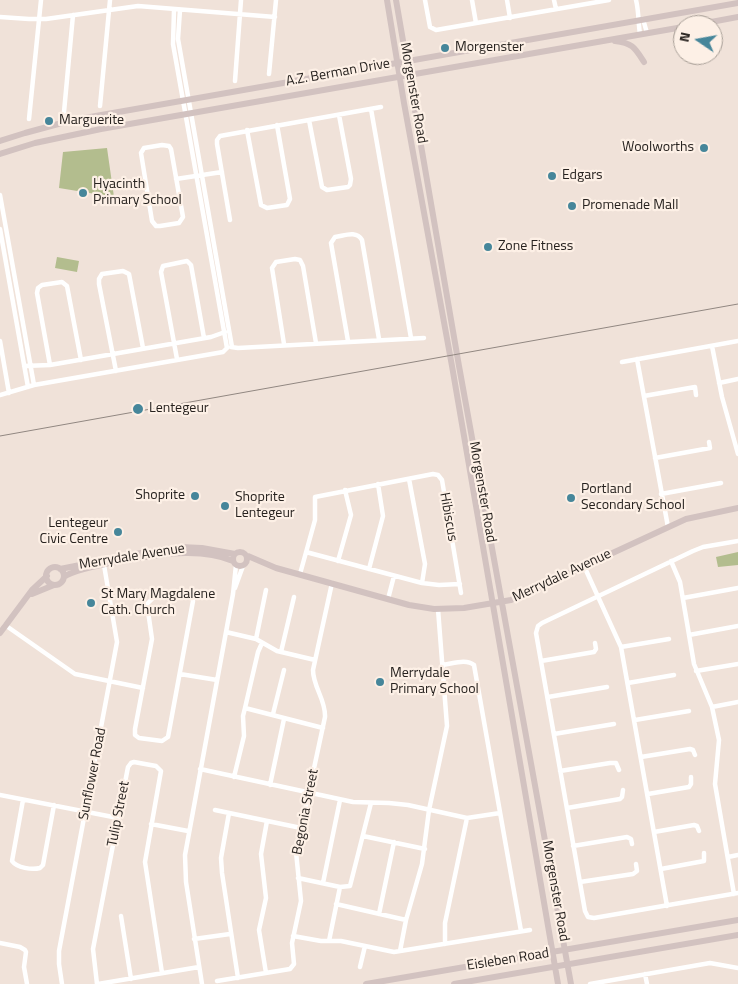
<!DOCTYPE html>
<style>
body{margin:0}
#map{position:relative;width:738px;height:984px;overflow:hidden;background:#f0e2d9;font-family:"Titillium Web",sans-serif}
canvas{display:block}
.north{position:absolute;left:673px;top:15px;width:50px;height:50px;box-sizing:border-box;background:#fdf0e6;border:1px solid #a79e96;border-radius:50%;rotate:282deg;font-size:14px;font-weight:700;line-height:20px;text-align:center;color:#27221f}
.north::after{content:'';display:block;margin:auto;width:18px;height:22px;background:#46869a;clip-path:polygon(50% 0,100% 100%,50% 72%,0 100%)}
</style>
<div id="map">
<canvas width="738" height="984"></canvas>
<div class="north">N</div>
</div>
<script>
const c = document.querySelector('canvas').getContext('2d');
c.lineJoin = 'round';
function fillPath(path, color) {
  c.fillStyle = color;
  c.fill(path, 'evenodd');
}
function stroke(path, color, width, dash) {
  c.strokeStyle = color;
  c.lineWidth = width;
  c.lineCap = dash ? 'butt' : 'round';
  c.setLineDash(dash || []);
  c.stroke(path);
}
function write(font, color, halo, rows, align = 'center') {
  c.font = font + ' "Titillium Web",sans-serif';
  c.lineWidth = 4.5;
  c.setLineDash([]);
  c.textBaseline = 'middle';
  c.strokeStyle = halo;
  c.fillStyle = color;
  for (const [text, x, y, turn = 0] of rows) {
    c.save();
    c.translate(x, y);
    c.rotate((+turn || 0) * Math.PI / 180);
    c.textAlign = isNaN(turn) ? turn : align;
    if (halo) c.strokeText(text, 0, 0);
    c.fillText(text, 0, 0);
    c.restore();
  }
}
const green = new Path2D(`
 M107 148 114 197 59 188 63 152Z
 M57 257 79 261 77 272 55 268Z
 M738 552V565L718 567 716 557Z`);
const street = new Path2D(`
 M425 0 430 27 436 30 609 0
 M472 0 476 23
 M507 0 510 18
 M554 0 556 9
 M636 0C639 12 638 22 640 34
 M174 10 173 44 227 348
 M180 10 178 39 232 347
 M0 17 29 19H46L138 6 275 17
 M643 19 647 33
 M269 74 276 0
 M235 81 241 0
 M100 106 110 0
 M371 109 411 338
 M64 112 73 15
 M29 119 41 0
 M309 120 322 187 327 190 348 187 350 185 351 179 339 115
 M247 130 261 205 267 208 287 205 290 199 277 125
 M162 145 169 146 171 149 183 217 179 223 160 226H156L152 221 141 153 144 148Z
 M176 179 222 172
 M0 195 34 385
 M230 220 217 144V140L220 136 381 107
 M0 229 28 387
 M0 341 9 393
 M348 341 331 243 335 237C344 236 356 230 362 240L379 339
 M284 344 272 268 276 262 295 259 300 260 303 266 316 343
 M712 346 722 397 738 454
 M231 347 238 348 424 338
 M177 359 161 272 163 266 187 261 191 265 204 338
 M637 359 668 527
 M622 362 738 341
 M50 365 37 293 38 288 42 285 62 282 67 286 81 360
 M24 366 50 365 211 337 225 332
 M116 371 99 284V279L102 274 123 271 129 274 143 348
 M719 383 738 379
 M0 395 34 385 223 352 227 348
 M644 396 695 387 696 395
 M655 458 710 448 709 442
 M409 479 425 564 422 583
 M661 494 721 483
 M738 541 703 547 693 551 542 623 538 626 536 633 585 911 588 917 594 918 738 893
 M306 552 422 583 439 585 460 584
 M338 561 351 515 345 490
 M671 561 680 582 694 664 712 707 719 740 715 784 734 894
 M584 566 621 647 667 906
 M369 569 383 516 378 484
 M300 574 315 520V497L433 474 438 475 442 480 461 593
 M235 588 243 566
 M185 592 192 596 193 601 168 737 162 741 139 738 135 735V729L152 639 147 604 153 598Z
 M683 598 738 588
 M388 599 394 576
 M5 625 75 674 143 688
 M226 632 256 639 277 651 315 660
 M689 635 738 626
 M256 639 266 590
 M621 647 669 639
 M281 652 294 597
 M541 661 594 652 596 649 595 643
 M442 665C452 664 466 658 474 665L521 931
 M696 671 738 664
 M180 674 217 680
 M628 683 674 675
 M548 697 607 687
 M712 707 738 702
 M245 708 323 728
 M273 714 284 670
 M635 720 689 711
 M554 734 614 724
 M641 757 690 749 693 750 695 755
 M200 769 353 802 389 803 408 805 467 818 500 813
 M560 771 610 763H616L619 770
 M234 777 244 736 243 716 245 708 258 652 262 643
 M270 785 284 719
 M648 794 689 787 691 784V777
 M0 795 118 818
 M23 800 12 861C17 868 32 870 40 868L43 865 54 805
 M567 808 620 799 622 797 623 790
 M215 810 301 828
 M229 813 221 858 222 873 238 978
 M151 824 188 831
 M654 832 694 825 697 826 699 831
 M363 836 425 849
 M573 846 627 837 631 839 632 844
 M728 857 738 855
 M661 869 704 861V853
 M298 878 340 887 350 886 371 803
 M580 882 633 874 637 871 636 864
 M323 883 340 800
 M336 904 406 920
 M379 914 394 842
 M121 916 131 979
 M293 936 321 941H341L394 952 530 930
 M194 939 230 934
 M329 941 340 887
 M0 943 20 947 25 950 26 952 24 967 27 984
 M445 944V923L467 818
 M400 951 406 920 422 864 429 810 447 726 438 609
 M360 967 365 946
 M266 973 259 930 266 898 261 854 267 821
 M645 974 647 984
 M217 981 290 969 294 964 292 943 301 901 296 852 325 717C326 700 313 687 313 670L332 583
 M62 984 59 964V951L117 642 104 565
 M97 984 93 949 128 767 131 763 134 762 156 766 161 771 145 862 162 973
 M98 984 199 967
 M202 984 186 882 185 855 233 594 236 565
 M590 984 710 963 738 968`);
const secondary = new Path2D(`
 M387 0 404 103 452 366 558 984
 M396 0 459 366 571 984
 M695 25 738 17
 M615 41C633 43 635 48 644 62
 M0 141 25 133 73 120 738 3
 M0 154 35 143 101 129 683 27
 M233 559a7 7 0 1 1 14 0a7 7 0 1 1-14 0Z
 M248 556 276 568 409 605 434 609 464 608 511 600 686 519 738 508
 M46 576a9 9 0 1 1 18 0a9 9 0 1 1-18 0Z
 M60 569 141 553 180 547 202 548 235 554
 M64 577C78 566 168 552 188 553 204 553 219 555 233 561
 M32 594 54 585
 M0 633 32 590 47 576
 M366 984 738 920
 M454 984 738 935`);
const rail = new Path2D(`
 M0 436 738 304`);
const markers = [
 [445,48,5,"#46869a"],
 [49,121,5,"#46869a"],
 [704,148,5,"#46869a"],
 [552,176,5,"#46869a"],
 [83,193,5,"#46869a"],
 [572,206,5,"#46869a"],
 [488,247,5,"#46869a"],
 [138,409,6,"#46869a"],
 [195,496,5,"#46869a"],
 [571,498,5,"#46869a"],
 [225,506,5,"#46869a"],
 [118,532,5,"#46869a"],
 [91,603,5,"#46869a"],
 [380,682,5,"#46869a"]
];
const poiNames = [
 ["Morgenster",455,48],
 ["Marguerite",59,121],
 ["Woolworths",694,148,"right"],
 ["Edgars",562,176],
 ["Hyacinth",93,185],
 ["Primary School",93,201],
 ["Promenade Mall",582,206],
 ["Zone Fitness",498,247],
 ["Lentegeur",149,409],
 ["Portland",581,490],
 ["Secondary School",581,506],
 ["Shoprite",185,496,"right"],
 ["Shoprite",235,498],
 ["Lentegeur",235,514],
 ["Lentegeur",108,524,"right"],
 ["Civic Centre",108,540,"right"],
 ["St Mary Magdalene",101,595],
 ["Cath. Church",101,611],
 ["Merrydale",390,674],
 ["Primary School",390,690]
];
const streetNames = [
 ["A.Z. Berman Drive",338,73,-10],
 ["Morgenster Road",413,93,80],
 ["Morgenster Road",482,492,80],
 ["Hibiscus",448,517,80],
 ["Merrydale Avenue",132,557,-9],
 ["Merrydale Avenue",562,576,-25],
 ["Sunflower Road",93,774,-79],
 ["Begonia Street",306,812,-79],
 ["Tulip Street",119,814,-79],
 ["Morgenster Road",555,891,80],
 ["Eisleben Road",508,960,-9]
];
fillPath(green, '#b3bd8e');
stroke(street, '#fff', 4.5);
stroke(secondary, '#d2c2c0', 6);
stroke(rail, '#918781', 1);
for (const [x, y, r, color] of markers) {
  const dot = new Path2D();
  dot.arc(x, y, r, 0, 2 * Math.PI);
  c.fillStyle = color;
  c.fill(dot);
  stroke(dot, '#fdf0e6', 2);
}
write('14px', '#27221f', '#fdf0e6', poiNames, 'left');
write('14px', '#27221f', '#fdf0e6', streetNames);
</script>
